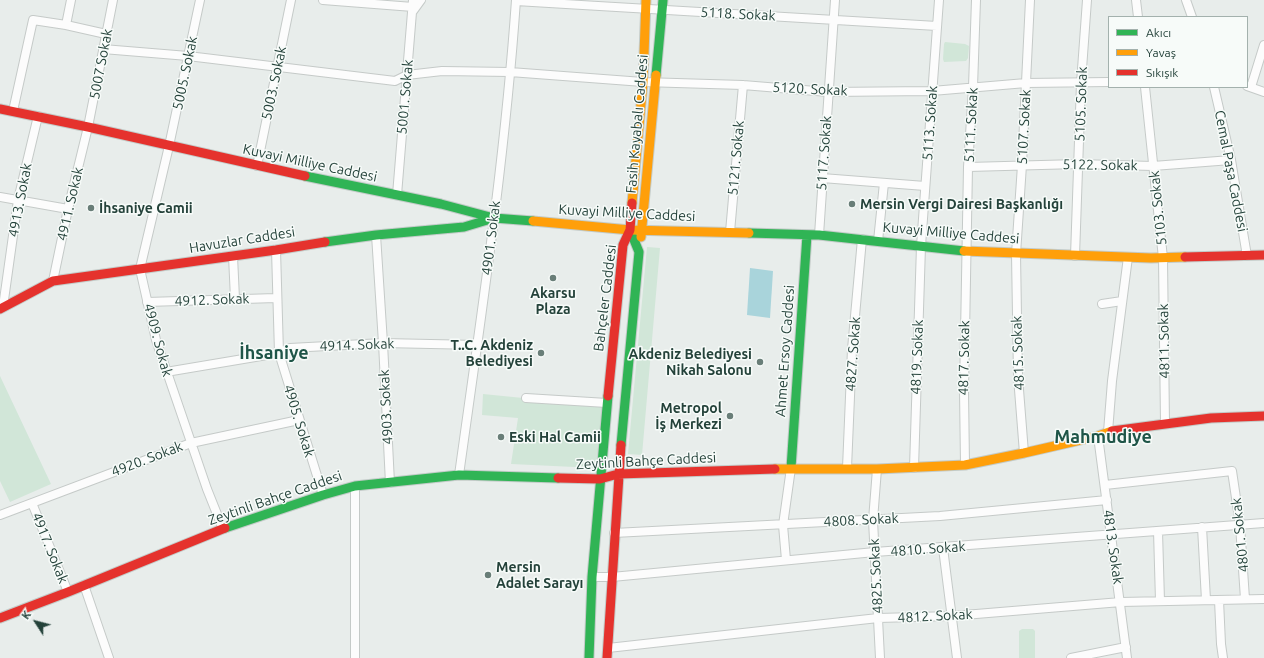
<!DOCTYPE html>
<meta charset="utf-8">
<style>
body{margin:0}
#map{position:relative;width:1264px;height:658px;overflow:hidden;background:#e8edeb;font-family:Ubuntu,sans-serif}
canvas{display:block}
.legend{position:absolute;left:1108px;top:16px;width:140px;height:72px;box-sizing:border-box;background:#f7fbf9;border:1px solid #a3b1ad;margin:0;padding:5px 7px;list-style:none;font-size:12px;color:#24423a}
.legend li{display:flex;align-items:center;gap:8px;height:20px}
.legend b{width:20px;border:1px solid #a3b1ad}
.north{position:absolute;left:16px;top:602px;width:40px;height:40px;-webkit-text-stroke:3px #f7fbf9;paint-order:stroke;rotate:306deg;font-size:11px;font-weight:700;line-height:16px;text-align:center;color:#24423a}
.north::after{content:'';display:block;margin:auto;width:14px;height:18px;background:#24423a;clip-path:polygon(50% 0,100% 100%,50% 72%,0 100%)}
</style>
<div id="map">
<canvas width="1264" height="658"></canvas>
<ul class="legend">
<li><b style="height:5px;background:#30b455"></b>Akıcı</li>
<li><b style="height:5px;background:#ff9f0a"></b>Yavaş</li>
<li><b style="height:5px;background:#e5322d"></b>Sıkışık</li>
</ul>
<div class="north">K</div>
</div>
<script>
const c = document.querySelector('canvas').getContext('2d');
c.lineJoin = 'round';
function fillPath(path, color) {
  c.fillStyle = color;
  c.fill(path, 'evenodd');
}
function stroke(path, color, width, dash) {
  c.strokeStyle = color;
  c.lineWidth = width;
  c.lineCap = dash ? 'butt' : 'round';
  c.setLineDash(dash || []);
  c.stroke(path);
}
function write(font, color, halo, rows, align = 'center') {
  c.font = font + ' Ubuntu,sans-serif';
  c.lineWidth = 3;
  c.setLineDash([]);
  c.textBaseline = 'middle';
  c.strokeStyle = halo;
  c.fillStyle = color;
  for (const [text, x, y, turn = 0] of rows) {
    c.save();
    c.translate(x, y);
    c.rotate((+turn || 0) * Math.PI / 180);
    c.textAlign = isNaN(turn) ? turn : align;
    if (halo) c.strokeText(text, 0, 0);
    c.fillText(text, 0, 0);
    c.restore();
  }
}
const green = new Path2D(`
 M945 42 965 44 969 46 968 58 966 61 944 62 943 59 944 44Z
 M647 247 660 248 642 455 628 454Z
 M0 376 51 484 10 502 0 481Z
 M483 394 603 406 596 468 511 464 518 418 482 415Z
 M1022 629H1033L1035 631V658H1019V631Z`);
const water = new Path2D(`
 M750 268 773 271 770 318 747 315Z`);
const street = new Path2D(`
 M200 0 169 146 140 269 156 340 207 489 223 529
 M323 0 413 7
 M1136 0 1138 17
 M1186 0 1192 17
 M516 1C656 10 796 17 937 26
 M413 11 421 0
 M66 25 106 34
 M103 49 188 56 395 81 407 75 442 71 510 72 643 82 743 85 828 92 932 91 1026 83 1109 82
 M1247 86 1264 92
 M1145 87 1163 258 1165 424
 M1214 87 1231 160 1247 256
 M1251 87 1264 45
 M13 111 33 20 66 25 71 0
 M257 166 291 0
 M968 167 1078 164 1153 166 1231 160
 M822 178 925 186
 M397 195 413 0
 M0 197 68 209
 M730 232 743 85
 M376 235 383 343 390 483
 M819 235 835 0
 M878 241 884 183
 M276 250 279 353 323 495
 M233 256 235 299
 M1075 256 1081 83 1087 0
 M53 281 68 209 88 127 113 0
 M147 302 276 298
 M1102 304 1122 301
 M3 307 18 200 38 116
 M166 372 279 353 290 348 383 343 478 345
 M526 398 607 403
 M1108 432 1112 381 1128 257
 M1098 436 1127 658
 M1024 453 1018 377 1016 254 1022 165 1030 0
 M965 465 964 391 968 167 973 87 976 0
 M847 468 852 349 862 239
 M914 468 921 246 939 0
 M877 469 873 520 880 658
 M459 475C481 317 505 159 516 0
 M1105 485 1232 471 1240 525 1245 599
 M355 486V658
 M32 503 68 592
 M0 515 191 443 299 420
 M1202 527 1206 600
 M1158 531 1160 601
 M614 533 940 516 1107 500
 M943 548 957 658
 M786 560 783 525 791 468
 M592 577H612L875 552 1264 523
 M84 585 109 658
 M1219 600 1221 644 1223 658
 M608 648 878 618 952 616 1121 602 1264 599
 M1071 658 1126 647`);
const fast = new Path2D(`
 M656 75 663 0
 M305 176 441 204 494 218 533 221
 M749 233 819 235 964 251
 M325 242 376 235 464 227 494 218
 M621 445 639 252 630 230
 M791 468 807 235
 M225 528 323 495 355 486 459 475 558 478
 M589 658 592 577 608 396`);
const slow = new Path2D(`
 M632 203 643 82 646 0
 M533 221 630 230 749 233
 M641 237 656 75
 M964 251 1151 258 1185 257
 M775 469H877L965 465 1024 453 1098 436 1112 431`);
const jam = new Path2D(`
 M0 109 88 127 305 176
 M1185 257 1264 255
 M0 309 53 281 276 250 325 242
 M608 396 623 245 630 230 632 203
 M1112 431 1211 418 1264 416
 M558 478 600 479 618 474 775 469
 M0 618 68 592 225 528
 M607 658 621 445`);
const markers = [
 [852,204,4,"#697e78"],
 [91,208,4,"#697e78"],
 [553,278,4,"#697e78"],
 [541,353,4,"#697e78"],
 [760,362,4,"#697e78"],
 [730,416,4,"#697e78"],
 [501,437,4,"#697e78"],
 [488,575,4,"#697e78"]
];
const streetNames = [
 ["5118. Sokak",738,14,3],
 ["5007 Sokak",101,64,-79],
 ["5005. Sokak",185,73,-78],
 ["5003. Sokak",274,83,-78],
 ["5120. Sokak",810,89,3],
 ["5001. Sokak",405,97,-85],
 ["5105. Sokak",1081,104,-88],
 ["5113. Sokak",930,123,-86],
 ["Fasih Kayabalı Caddesi",637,124,-85],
 ["5111. Sokak",971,125,-87],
 ["5107. Sokak",1024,127,-87],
 ["5117. Sokak",824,153,-86],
 ["5121. Sokak",736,158,-85],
 ["Kuvayi Milliye Caddesi",310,163,12],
 ["5122. Sokak",1100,165,1],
 ["Cemal Paşa Caddesi",1231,171,79],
 ["4913. Sokak",20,200,-79],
 ["4911. Sokak",70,204,-77],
 ["5103. Sokak",1158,208,-96],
 ["Kuvayi Milliye Caddesi",627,213,3],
 ["Kuvayi Milliye Caddesi",951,233,5],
 ["4901. Sokak",491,238,-83],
 ["Havuzlar Caddesi",242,240,-9],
 ["Bahçeler Caddesi",605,298,-83],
 ["4912. Sokak",212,300,-2],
 ["4909. Sokak",158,340,75],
 ["4811. Sokak",1164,341,-91],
 ["4914. Sokak",357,345,-2],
 ["Ahmet Ersoy Caddesi",785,351,-86],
 ["4815. Sokak",1018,353,-92],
 ["4827. Sokak",853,354,-86],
 ["4819. Sokak",917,357,-88],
 ["4817. Sokak",964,358,-89],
 ["4903. Sokak",386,407,-93],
 ["4905. Sokak",299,421,73],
 ["4920. Sokak",147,459,-21],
 ["Zeytinli Bahçe Caddesi",646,461,-3],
 ["Zeytinli Bahçe Caddesi",275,498,-19],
 ["4808. Sokak",861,520,-3],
 ["4801. Sokak",1240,535,-96],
 ["4813. Sokak",1113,547,82],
 ["4917. Sokak",50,548,68],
 ["4810. Sokak",928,549,-4],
 ["4825. Sokak",876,576,-93],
 ["4812. Sokak",935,616,-3]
];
const poiNames = [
 ["Mersin Vergi Dairesi Başkanlığı",860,204],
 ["İhsaniye Camii",99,208],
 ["Akarsu",553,293,"center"],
 ["Plaza",553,309,"center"],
 ["T..C. Akdeniz",533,345,"right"],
 ["Belediyesi",533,361,"right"],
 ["Akdeniz Belediyesi",752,354,"right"],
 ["Nikah Salonu",752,370,"right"],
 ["Metropol",722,408,"right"],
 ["İş Merkezi",722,424,"right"],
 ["Eski Hal Camii",509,437],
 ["Mersin",496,567],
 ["Adalet Sarayı",496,583]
];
const districtNames = [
 ["İhsaniye",274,353],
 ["Mahmudiye",1103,437]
];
fillPath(green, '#d1e6d8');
fillPath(water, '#a9d4db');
stroke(street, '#c5cac8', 10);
stroke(fast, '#c3cbc8', 11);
stroke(slow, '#c3cbc8', 11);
stroke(jam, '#c3cbc8', 11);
stroke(street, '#fcfcfc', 8);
stroke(fast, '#30b455', 9);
stroke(slow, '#ff9f0a', 9);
stroke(jam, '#e5322d', 9);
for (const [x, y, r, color] of markers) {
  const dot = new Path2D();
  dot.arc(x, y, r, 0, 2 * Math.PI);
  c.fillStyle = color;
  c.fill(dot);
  stroke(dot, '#f7fbf9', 1.5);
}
write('14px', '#24423a', '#f7fbf9', streetNames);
write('bold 14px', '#24423a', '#f7fbf9', poiNames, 'left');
write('bold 18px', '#1f5548', '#f7fbf9', districtNames);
</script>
